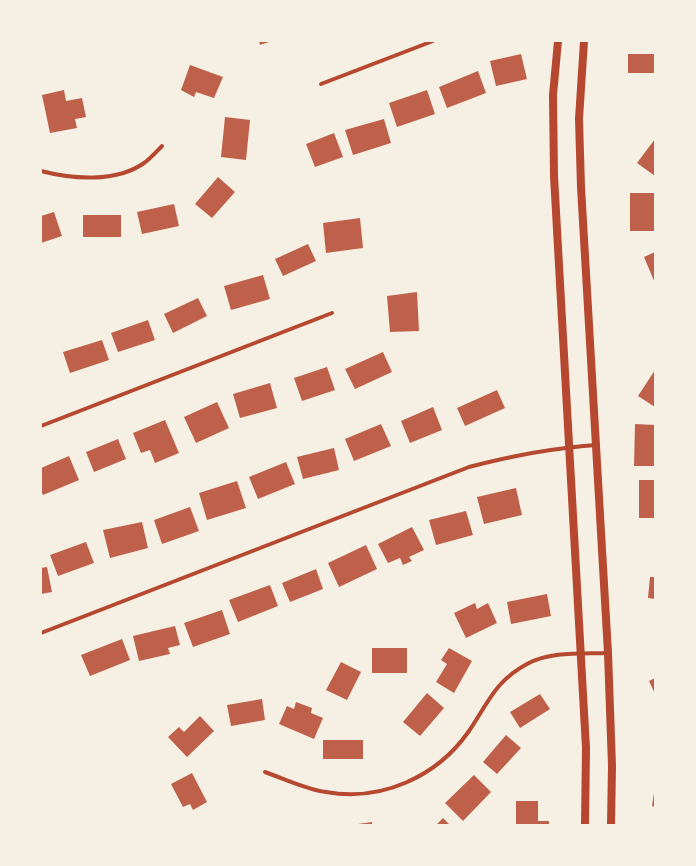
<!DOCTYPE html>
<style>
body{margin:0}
#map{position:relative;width:696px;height:866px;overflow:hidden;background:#f6efe4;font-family:"Noto Sans",sans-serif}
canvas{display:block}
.frame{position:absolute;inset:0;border:42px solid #f6efe4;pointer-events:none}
</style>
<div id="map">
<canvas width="696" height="866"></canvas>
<div class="frame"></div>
</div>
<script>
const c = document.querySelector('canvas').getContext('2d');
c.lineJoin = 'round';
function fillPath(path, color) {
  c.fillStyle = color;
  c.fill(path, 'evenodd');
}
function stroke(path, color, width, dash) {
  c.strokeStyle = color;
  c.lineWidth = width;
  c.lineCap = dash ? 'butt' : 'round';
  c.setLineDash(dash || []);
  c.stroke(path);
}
const building = new Path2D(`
 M259 41H272L260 45Z
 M521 54 527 79 496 86 490 61Z
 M628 54H655V73H628Z
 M190 65 223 77 214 98 196 92 194 97 181 90Z
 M478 71 486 93 447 108 439 87Z
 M64 90 66 101 82 98 86 117 75 119 77 128 50 133 42 95Z
 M427 90 435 114 397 127 389 103Z
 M225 117 250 120 246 160 221 157Z
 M384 119 391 143 353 155 345 130Z
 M334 133 343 157 315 167 306 144Z
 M655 139V176L637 163Z
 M218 177 235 192 212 218 195 204Z
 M630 193H655V231H630Z
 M174 204 179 226 142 234 137 212Z
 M54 212 62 236 41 243V216Z
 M83 215H121V237H83Z
 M360 218 363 248 326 253 323 223Z
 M308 244 316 261 283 276 275 259Z
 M655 252V283L644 257Z
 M263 275 270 299 231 310 224 286Z
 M417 292 419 331 390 332 387 296Z
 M198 298 207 316 173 333 164 314Z
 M148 320 155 340 118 352 111 333Z
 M102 340 109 360 70 373 63 352Z
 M383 352 392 372 355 389 345 369Z
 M327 367 335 390 302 401 294 378Z
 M655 370V407L638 396Z
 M270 383 277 408 240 418 233 394Z
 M497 390 505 408 465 426 457 408Z
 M217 402 229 428 196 443 184 417Z
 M433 407 442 430 410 443 401 421Z
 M165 420 179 453 155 463 150 450 141 453 133 433Z
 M381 424 391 446 354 461 345 439Z
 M635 424 655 425V466H634Z
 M118 439 126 459 94 472 86 452Z
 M334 448 339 470 303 479 297 457Z
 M69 456 79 480 43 495 41 490V468Z
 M286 462 295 484 258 499 249 477Z
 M639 480H655V518H639Z
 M237 481 246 508 207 520 199 493Z
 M516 488 522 515 484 524 477 497Z
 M190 507 199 531 162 544 154 520Z
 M466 511 473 535 436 545 429 520Z
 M142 522 148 548 110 558 103 530Z
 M412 527 424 550 409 557 412 561 403 565 400 558 388 563 378 544Z
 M86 542 94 563 58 576 50 555Z
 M366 545 377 569 339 587 328 563Z
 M47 567 52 592 41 594V568Z
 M316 569 323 589 290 602 282 583Z
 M650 577H655V599L648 598Z
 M270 585 278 606 238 622 229 600Z
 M547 594 551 616 511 624 507 602Z
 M475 603 477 609 488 603 497 623 466 638 454 613Z
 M222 610 230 634 193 647 184 623Z
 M175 626 180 645 168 648 170 654 139 661 133 636Z
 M122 639 130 660 90 676 81 655Z
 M372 648H407V673H372Z
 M449 648 472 661 454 693 436 682 447 664 441 660Z
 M341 662 361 672 347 700 326 690Z
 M655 678V694L649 681Z
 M427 693 444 708 420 736 403 722Z
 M540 694 550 709 520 728 510 712Z
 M262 699 265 720 231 726 227 705Z
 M296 702 312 708 311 713 323 718 314 739 279 724 287 706 294 709Z
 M200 716 214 731 187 757 168 737 179 727 184 732Z
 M506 735 521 748 497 774 483 762Z
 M323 740H363V759H323Z
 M192 773 207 802 193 810 190 804 183 807 171 784Z
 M474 775 491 792 463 821 445 803Z
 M654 793H655V807L652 806Z
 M516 801H538V821H549V825H516Z
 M443 818 450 825H436Z
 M372 822V825H358V824Z`);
const minor = new Path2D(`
 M321 84 433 41
 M41 171C72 179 116 183 144 163 150 159 156 152 162 146
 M41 426 332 313
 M41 633 469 467C511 456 553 448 596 445
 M265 772C285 779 305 789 326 792 381 802 437 777 469 731 488 703 495 681 527 664 551 651 582 654 608 653`);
const secondary = new Path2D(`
 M558 41 553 95 554 176 586 748 585 825
 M584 41 579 119 581 187 608 653 612 766 611 825`);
fillPath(building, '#bf614a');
stroke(minor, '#b5482f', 4);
stroke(secondary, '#b5482f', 8);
</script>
